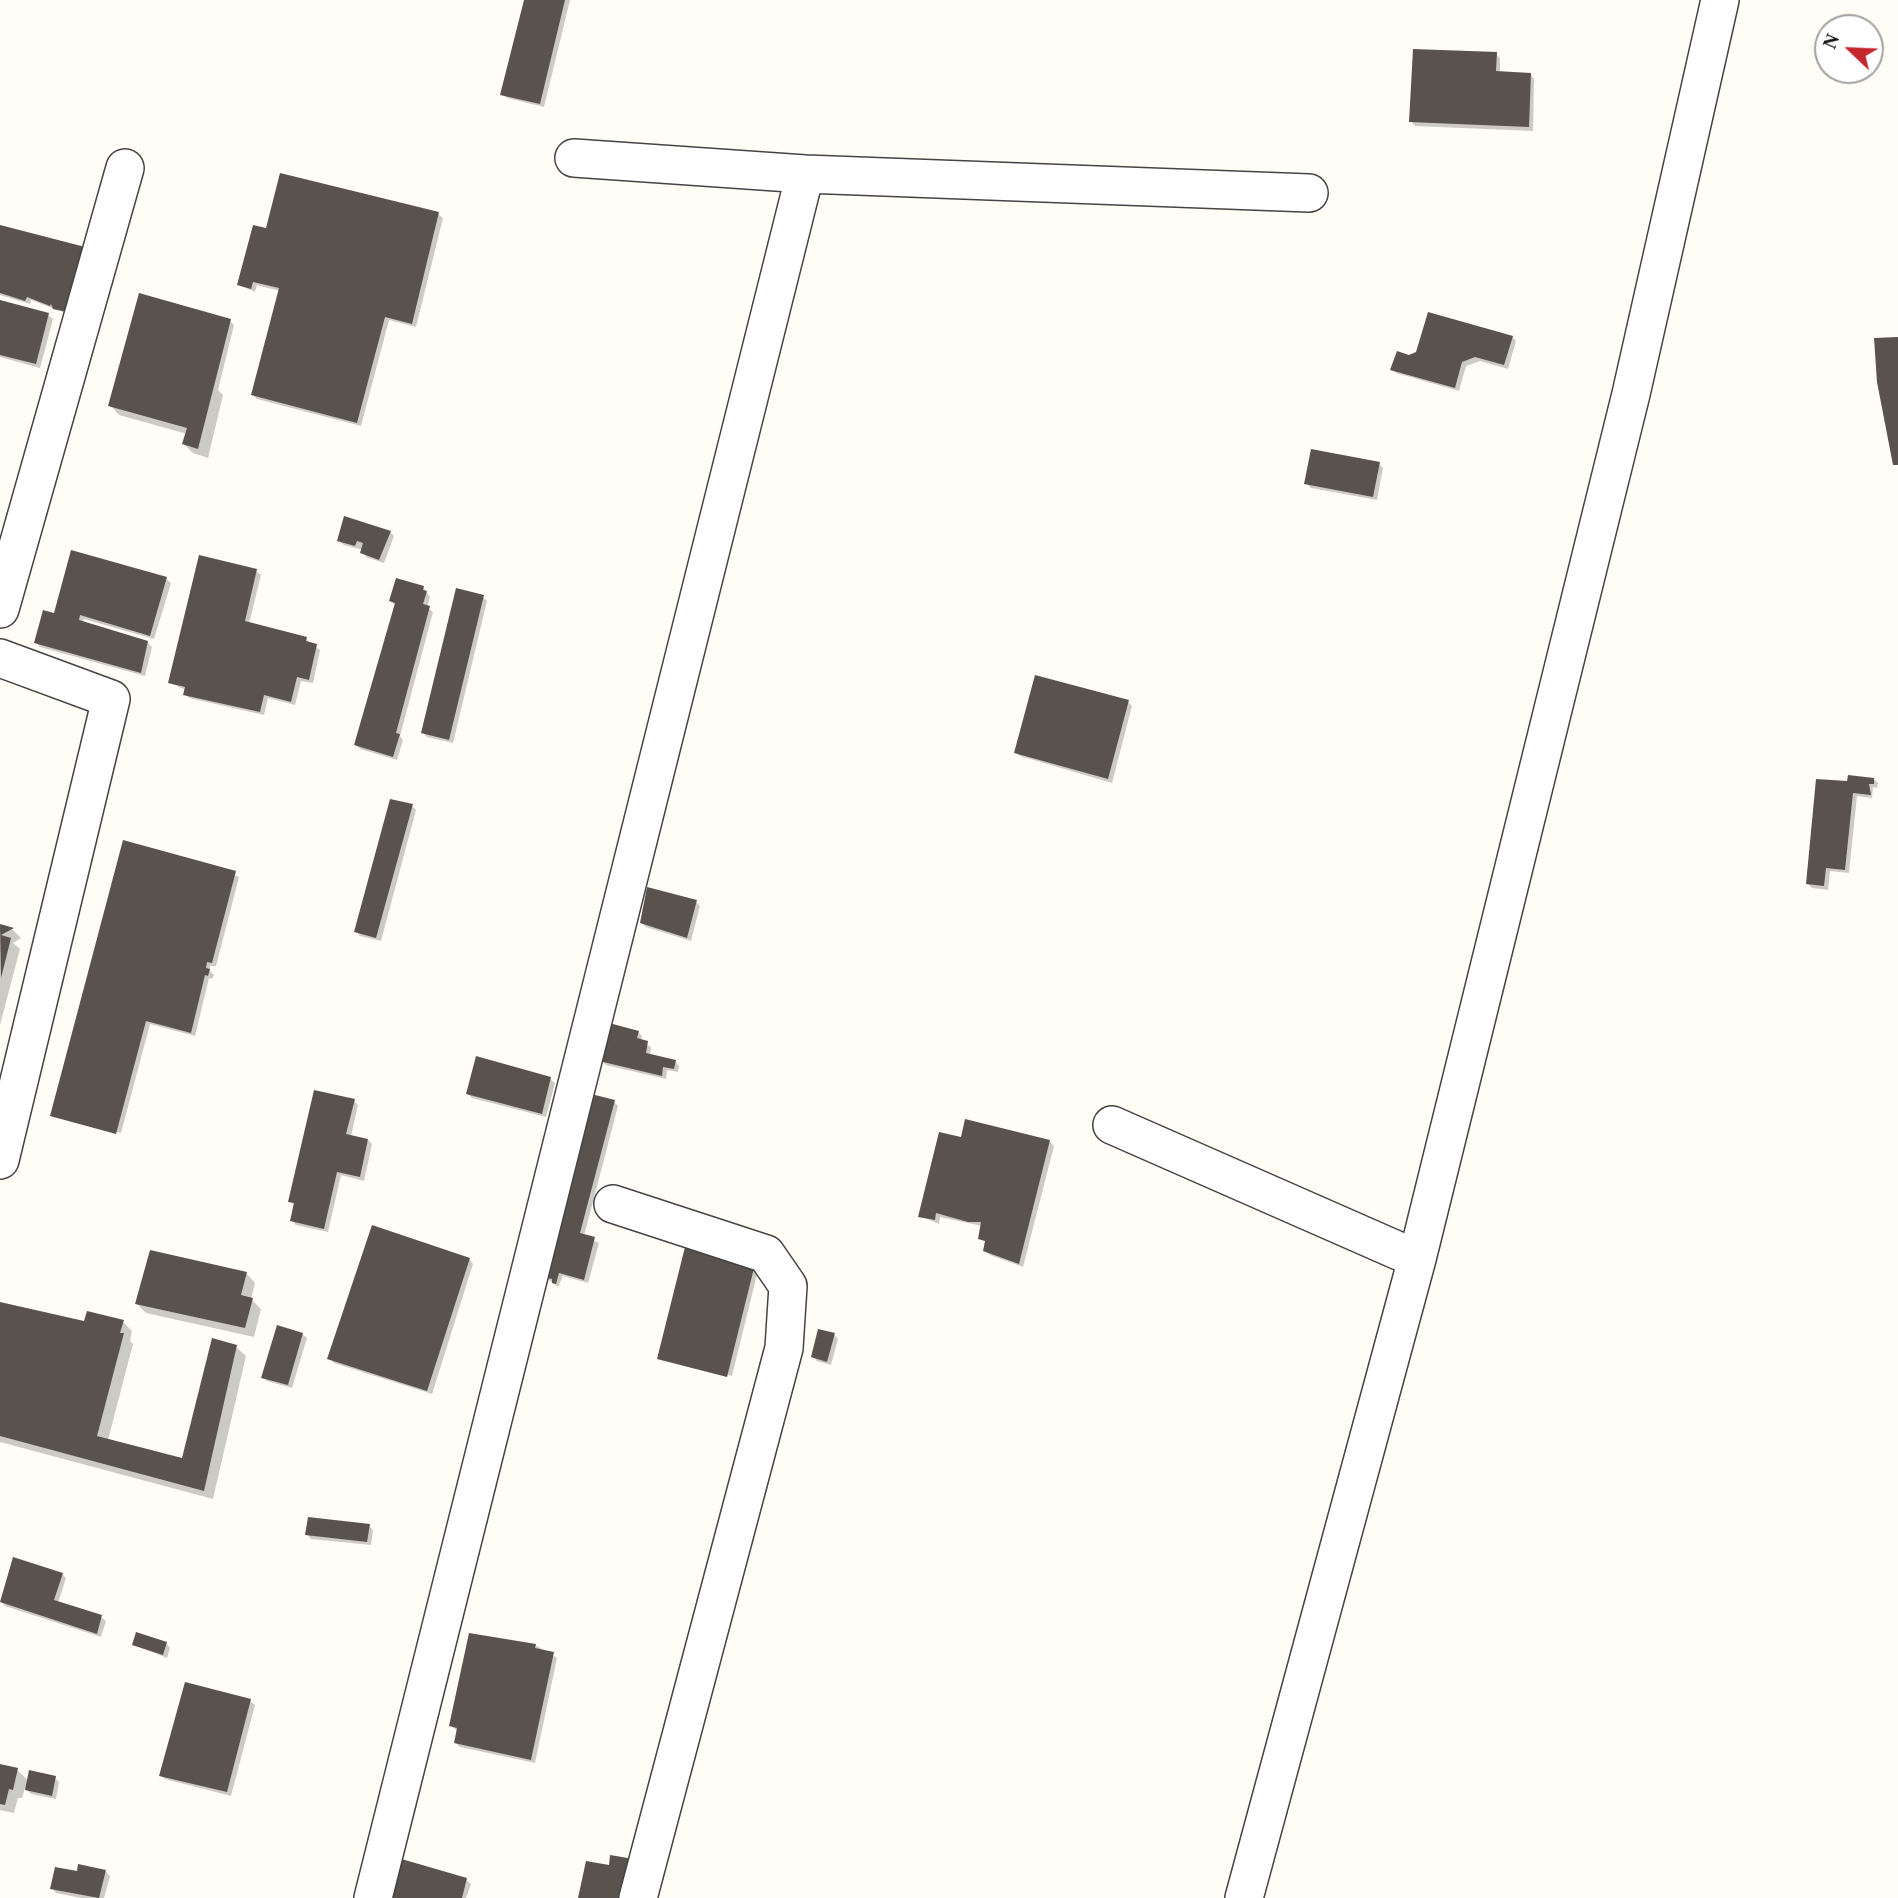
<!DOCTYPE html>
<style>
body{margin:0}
#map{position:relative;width:1898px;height:1898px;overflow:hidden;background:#fffdf5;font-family:Georgia,serif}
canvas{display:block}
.north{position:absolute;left:1814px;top:14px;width:70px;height:70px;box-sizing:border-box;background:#fff;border:2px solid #a0a0a0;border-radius:50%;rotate:293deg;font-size:19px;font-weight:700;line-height:28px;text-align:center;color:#111}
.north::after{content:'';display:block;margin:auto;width:24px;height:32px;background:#c4262e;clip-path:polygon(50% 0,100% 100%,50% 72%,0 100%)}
</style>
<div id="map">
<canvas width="1898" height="1898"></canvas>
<div class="north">N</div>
</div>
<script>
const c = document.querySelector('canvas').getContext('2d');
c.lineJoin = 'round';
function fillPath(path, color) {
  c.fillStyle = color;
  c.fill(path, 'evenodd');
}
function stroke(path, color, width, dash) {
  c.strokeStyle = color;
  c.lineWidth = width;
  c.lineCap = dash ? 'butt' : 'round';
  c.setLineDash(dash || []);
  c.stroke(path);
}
const shadow = new Path2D(`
 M526 0H570L544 107 507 98 502 94Z
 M1496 54 1500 58V73L1530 74 1534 79 1533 131 1415 126 1411 121Z
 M438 214 443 218 416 327 389 320 361 426 257 399 253 395 280 291 257 285 255 292 239 285 267 230Z
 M0 226 76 317 31 300 30 304 0 295Z
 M140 295 230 321 234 325 218 390 223 395 208 458 193 453 184 444 187 434 119 415 110 405Z
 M0 302 48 315 53 319 40 368 0 357Z
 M1512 337 1516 341 1508 369 1480 361 1466 366 1459 391 1396 373 1392 369 1409 357Z
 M1379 464 1383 468 1377 500 1311 488 1306 483Z
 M390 532 394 536 384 563 366 557 363 550 344 545 339 541Z
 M256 571 261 575 249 624 306 639 320 650 313 683 301 681 295 705 268 698 264 715 189 698 185 694 186 690 170 683Z
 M166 579 171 583 154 639 84 619 83 623 147 642 152 647 145 676 40 647 36 642 56 615Z
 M423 587 430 597 427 607 433 612 400 736 403 740 397 760 360 749 356 744 396 606 391 601Z
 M483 597 487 601 453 743 427 737 423 733Z
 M1128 702 1132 706 1112 783 1020 756 1016 752Z
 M1874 779 1878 783 1877 788 1873 787 1872 798 1857 796 1849 873 1830 871 1828 890 1812 888 1808 884 1848 783Z
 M412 806 416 810 381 941 360 936 356 931Z
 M206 863 239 877 216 966H210V971L214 975 212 979 209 978 195 1036 150 1024 121 1133 55 1116V1118L52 1116Z
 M696 902 700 906 691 941 646 927 642 923Z
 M0 926 13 930 21 938 13 943 20 949 0 1025Z
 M638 1032 642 1036 641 1041 651 1047 650 1055 675 1061 679 1066 678 1072 667 1070 666 1079 606 1065 601 1060Z
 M550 1079 555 1083 546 1117 472 1098 468 1094Z
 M354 1101 358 1105 351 1136 368 1140 372 1144 364 1181 341 1175 328 1232 296 1225 292 1221 295 1206 290 1201Z
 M614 1102 618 1106 584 1236 599 1243 588 1283 563 1276 558 1287 545 1277Z
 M962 1140 1050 1142 1054 1146 1023 1267 990 1255 985 1251 987 1243 980 1238 982 1226 940 1217 939 1224 920 1216Z
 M688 1245 759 1266 732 1376 658 1358Z
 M469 1259 473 1264 432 1394 334 1363 329 1358Z
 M246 1273 255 1283 251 1299 261 1309 254 1337 146 1313 137 1304Z
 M0 1303 86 1323 123 1322 132 1331 130 1341 133 1344 108 1440 183 1460 236 1347 246 1356 213 1499 0 1442Z
 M302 1334 307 1338 292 1388 267 1381 263 1377Z
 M834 1335 838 1339 831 1365 817 1361 813 1357Z
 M369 1526 373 1530 371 1545 311 1539 307 1534Z
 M62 1574 66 1578 58 1603 101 1617 106 1621 101 1637 5 1606 1 1601Z
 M166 1643 170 1648 167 1658 134 1645Z
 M535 1645 557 1658 535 1763 460 1747 455 1742 458 1731 451 1726Z
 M250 1701 255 1705 231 1796 165 1779 161 1775Z
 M0 1766 17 1770 29 1781 55 1778 59 1782 56 1799 31 1794 25 1788 22 1798H18L14 1813 0 1810Z
 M80 1866 106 1872 110 1876 104 1898H81L56 1893 52 1888 78 1873Z
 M466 1880 471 1884 466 1898H388Z`);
const building = new Path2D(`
 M524 0H565L540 104 500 95Z
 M1413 49 1497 52 1496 71 1531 73 1529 127 1409 122Z
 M280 173 439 212 412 324 385 317 357 423 251 395 279 288 253 282 251 289 237 285 253 225 266 228Z
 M0 225 89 248 72 313 53 309 51 304 50 306 27 297 25 301 0 293Z
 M139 293 231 319 198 449 182 444 187 428 108 406Z
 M0 300 49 313 36 364 0 355Z
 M1428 312 1513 336 1504 365 1475 357 1462 362 1455 388 1390 370 1397 351 1409 355 1416 352Z
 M1898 337V465H1893L1877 382 1874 338Z
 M1311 449 1380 462 1373 497 1304 484Z
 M344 516 391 531 379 560 360 553 363 543 357 541 355 546 337 541Z
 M71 550 167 577 150 636 80 615 79 620 148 641 141 673 34 643 43 610 54 613Z
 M199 555 257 569 245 621 307 637 306 641 317 644 309 680 297 677 291 702 264 695 260 712 183 695 185 687 168 683Z
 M396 578 424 586 423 590 427 591 423 604 430 606 396 733 400 734 393 757 354 745 395 603 389 601Z
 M456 588 484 595 449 740 421 733Z
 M1035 675 1129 700 1108 779 1014 753Z
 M1848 775 1874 778V784H1869L1871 795 1853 793 1845 870 1826 868 1824 886 1806 884 1816 779 1847 781Z
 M390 799 413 804 376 938 354 932Z
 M123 840 236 871 212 963 207 962 206 968 210 969 208 976 205 975 191 1033 146 1021 116 1134 50 1116Z
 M647 887 697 900 687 938 640 923Z
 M0 924 14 928 1 935 11 938 1 978Z
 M609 1023 639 1031 637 1038 648 1041 646 1053 676 1060 674 1069 663 1067 662 1076 599 1061Z
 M476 1056 551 1077 542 1114 466 1094Z
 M314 1090 355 1099 346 1134 368 1139 360 1177 337 1172 324 1229 290 1221 294 1203 288 1202Z
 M591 1094 615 1100 580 1233 595 1237 584 1280 559 1273 556 1284 552 1283V1279L543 1277Z
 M965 1119 1050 1140 1019 1264 983 1251 985 1241 978 1239 981 1222H968L936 1213 935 1220 918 1217 939 1132 961 1137Z
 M372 1225 470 1258 427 1391 327 1359Z
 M686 1243 756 1260 727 1377 657 1359Z
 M150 1250 247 1272 241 1295 253 1298 245 1328 135 1304Z
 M0 1302 84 1321 87 1311 124 1320 120 1333H124L97 1436 182 1458 212 1338 237 1345 204 1491 0 1436Z
 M277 1325 303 1333 288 1385 261 1378Z
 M818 1329 835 1333 827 1362 811 1357Z
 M308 1517 370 1524 367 1542 305 1535Z
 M13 1557 63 1573 54 1600 102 1615 97 1634 0 1602Z
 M136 1632 167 1642 163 1655 132 1645Z
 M469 1633 536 1644 535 1648 554 1652 531 1760 454 1743 457 1728 449 1726Z
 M185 1682 251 1699 227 1792 159 1776Z
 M0 1764 18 1768 13 1790 9 1789 5 1805 0 1804Z
 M29 1770 56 1776 52 1796 25 1790Z
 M610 1855 634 1859 636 1898H578L586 1861 609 1865Z
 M398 1858 467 1878 462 1898H386Z
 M78 1864 106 1870 99 1898 50 1889 55 1867 77 1871Z`);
const minor = new Path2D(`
 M574 158 805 174
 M0 609 125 168
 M0 658 111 699 0 1160
 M1112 1125 1417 1259
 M613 1204 766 1254 788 1286 784 1348 638 1898
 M373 1898 805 174 1309 193
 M1244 1898 1417 1259 1631 394 1720 0`);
fillPath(shadow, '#0003');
fillPath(building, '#5a524d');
stroke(minor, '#444', 40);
stroke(minor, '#fff', 37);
</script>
